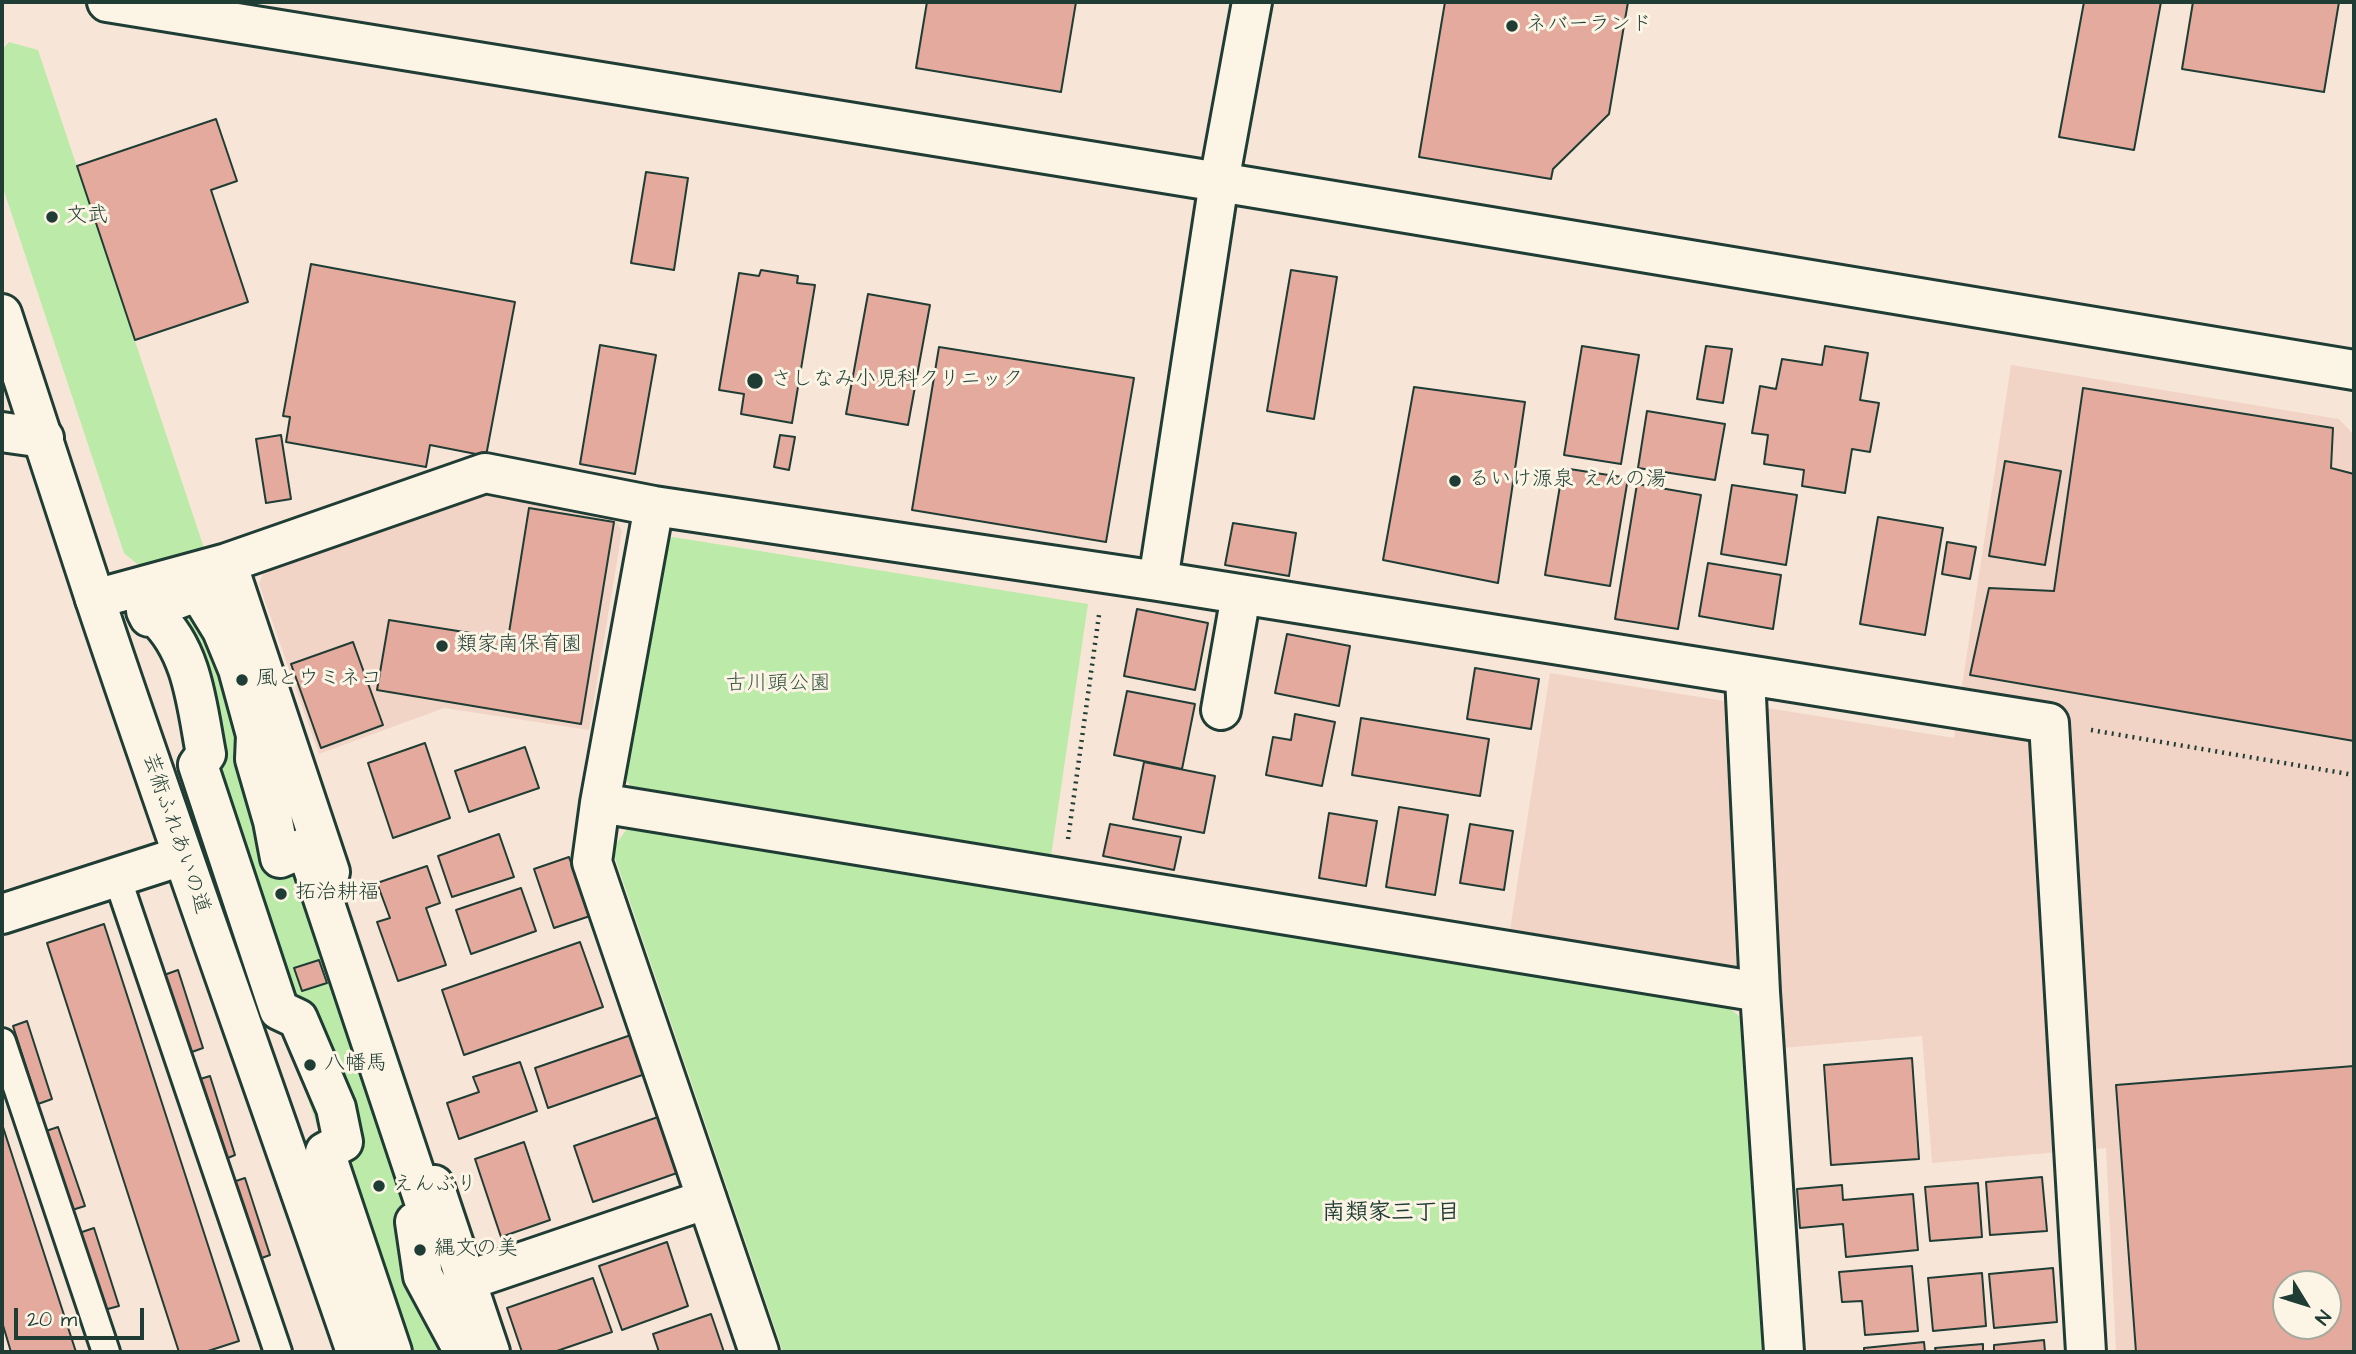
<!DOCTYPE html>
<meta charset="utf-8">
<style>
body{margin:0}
#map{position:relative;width:2356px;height:1354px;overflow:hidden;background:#f7e6d7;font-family:"Architects Daughter",sans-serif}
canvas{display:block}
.frame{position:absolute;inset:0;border:4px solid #1f3d34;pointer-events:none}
.north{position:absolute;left:2272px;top:1270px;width:70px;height:70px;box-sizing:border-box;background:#fcf5e5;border:2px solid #a4ab9e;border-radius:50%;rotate:128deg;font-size:19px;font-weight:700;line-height:28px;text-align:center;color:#1f3d34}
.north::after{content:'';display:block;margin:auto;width:24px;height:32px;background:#1f3d34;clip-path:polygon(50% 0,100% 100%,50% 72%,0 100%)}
.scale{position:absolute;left:14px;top:1308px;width:130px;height:32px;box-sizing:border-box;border:4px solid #1f3d34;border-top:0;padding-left:9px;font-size:21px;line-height:24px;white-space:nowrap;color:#1f3d34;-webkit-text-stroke:5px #fcf5e5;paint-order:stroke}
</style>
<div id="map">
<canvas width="2356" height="1354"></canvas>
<div class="frame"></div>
<div class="north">N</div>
<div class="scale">20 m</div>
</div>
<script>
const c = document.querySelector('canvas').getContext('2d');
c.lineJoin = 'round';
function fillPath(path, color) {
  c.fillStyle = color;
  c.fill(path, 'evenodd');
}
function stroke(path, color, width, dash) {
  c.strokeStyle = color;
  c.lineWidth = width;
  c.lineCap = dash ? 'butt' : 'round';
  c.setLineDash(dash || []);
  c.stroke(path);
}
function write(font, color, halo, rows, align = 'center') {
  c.font = font + ' "Architects Daughter","Klee One",sans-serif';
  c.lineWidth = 6;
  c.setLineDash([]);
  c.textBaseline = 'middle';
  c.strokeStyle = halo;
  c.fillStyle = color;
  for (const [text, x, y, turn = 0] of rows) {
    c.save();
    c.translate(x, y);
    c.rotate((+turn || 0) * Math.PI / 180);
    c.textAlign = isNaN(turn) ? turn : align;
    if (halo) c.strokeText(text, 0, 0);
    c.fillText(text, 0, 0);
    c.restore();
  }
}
const built = new Path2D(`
 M2011 365 2339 419 2354 435V1352H2116L2106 1148 1932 1163 1922 1036 1782 1048 1777 978 1509 936 1550 673 1954 738ZM2286 1284H2328V1326H2286Z
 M482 491 612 513 622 531 589 730 444 708 319 754 259 584 267 563Z`);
const green = new Path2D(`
 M9 42 38 50 204 548 143 569 124 553 2 185V50Z
 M673 537 1088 604 1051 856 637 794 623 776 664 542Z
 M223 602 475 1352H392L146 611Z
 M627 829 1728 1007 1745 1021 1767 1352H783L612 849Z`);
const building = new Path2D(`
 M927 2H1076L1061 92 916 68Z
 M1445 2H1628L1609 114 1553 169 1551 179 1419 157Z
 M2084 2H2161L2134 150 2059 137Z
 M2193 2H2339L2324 92 2182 69Z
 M216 119 237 181 211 190 248 302 135 340 77 166Z
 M646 172 688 178 674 270 631 263Z
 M311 264 515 302 486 456 430 445 426 467 286 442 290 417 283 416Z
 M761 270 798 276 797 283 815 285 792 423 741 414 744 394 719 390 739 273 759 276Z
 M1291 270 1337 277 1314 419 1267 411Z
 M868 294 930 305 908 425 846 414Z
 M600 345 656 355 635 474 580 464Z
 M1582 346 1639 355 1621 464 1564 455Z
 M1706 346 1732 349 1723 403 1697 399Z
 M1825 346 1868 353 1860 400 1879 403 1870 452 1852 449 1845 493 1802 486 1804 470 1764 464 1768 435 1752 433 1760 386 1776 389 1782 359 1822 365Z
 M939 347 1134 378 1106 542 912 510Z
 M1414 387 1525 402 1498 583 1383 560Z
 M2083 388 2333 428 2331 468 2354 474V741L1970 675 1989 588 2054 591Z
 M1647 411 1725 424 1715 480 1638 468Z
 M281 435 291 499 266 503 256 439Z
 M780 435 795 437 789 470 774 467Z
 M2005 461 2061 471 2045 565 1989 556Z
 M1563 468 1628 478 1610 586 1545 575Z
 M1637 484 1701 495 1678 629 1615 619Z
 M1732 485 1797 495 1786 565 1721 554Z
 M529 508 614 522 581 724 377 690 389 620 508 639Z
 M1878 517 1943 528 1925 635 1860 624Z
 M1233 523 1296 533 1289 576 1225 565Z
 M1947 542 1976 547 1970 579 1942 574Z
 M1708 563 1781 575 1773 629 1699 616Z
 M1137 609 1208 623 1195 690 1124 676Z
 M1287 634 1350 646 1339 706 1275 693Z
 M353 642 383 725 321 748 291 664Z
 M1475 668 1539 679 1531 729 1467 719Z
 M1127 691 1195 704 1182 769 1114 755Z
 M1295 714 1335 722 1322 786 1266 775 1273 737 1291 740Z
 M1361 718 1489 739 1480 796 1352 775Z
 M425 743 450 818 393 838 368 763Z
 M525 747 539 788 469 812 455 771Z
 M1144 762 1215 776 1204 833 1133 819Z
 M1399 807 1448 815 1435 895 1386 887Z
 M1329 813 1377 821 1366 886 1319 878Z
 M1110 824 1181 837 1174 870 1103 856Z
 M1470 824 1513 831 1504 890 1460 883Z
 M499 834 514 877 452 897 438 856Z
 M569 857 590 916 554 928 534 869Z
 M427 866 440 903 426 908 446 965 398 981 377 922 390 918 377 883Z
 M521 888 536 931 471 954 456 910Z
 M104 924 239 1341 205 1352H179L47 943Z
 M580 942 603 1007 464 1055 442 990Z
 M319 960 327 983 302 991 294 968Z
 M178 970 203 1048 189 1053 164 975Z
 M27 1021 52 1099 38 1104 13 1026Z
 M631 1035 645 1074 548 1108 535 1068Z
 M1912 1058 1919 1159 1831 1165 1824 1065Z
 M520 1062 537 1111 459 1139 447 1103 479 1092 473 1077Z
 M2354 1066V1352H2136L2116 1085ZM2286 1284H2328V1326H2286Z
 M210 1076 235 1155 223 1160 197 1080Z
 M658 1117 677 1173 593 1202 574 1146Z
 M2 1124 76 1352H11L2 1322Z
 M58 1127 85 1206 72 1210 46 1131Z
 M524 1142 550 1220 501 1237 475 1159Z
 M2042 1177 2047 1231 1990 1235 1986 1182Z
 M245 1178 270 1255 256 1260 230 1183Z
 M1978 1183 1982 1237 1930 1241 1925 1187Z
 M1842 1185 1843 1200 1913 1194 1918 1250 1846 1257 1843 1224 1800 1228 1797 1189Z
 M94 1228 119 1306 104 1310 79 1233Z
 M667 1242 688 1306 622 1330 599 1266Z
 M1912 1266 1918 1331 1865 1335 1862 1301 1842 1302 1839 1272Z
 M2053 1268 2057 1322 1994 1328 1989 1274Z
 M1982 1273 1986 1326 1933 1331 1928 1278Z
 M593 1278 612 1332 554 1352H522L507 1308Z
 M711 1314 724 1352H659L653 1334Z
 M2044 1340 2045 1352H1994V1345Z
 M1924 1342 1925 1352H1864V1348Z
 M1983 1344V1352H1936L1935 1348Z`);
const path = new Path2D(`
 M2091 730 2354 775
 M1068 839 1099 615`);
const lane = new Path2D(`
 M117 877 278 1352
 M2 1042 106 1352`);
const street = new Path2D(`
 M2 432 44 438
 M654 506 600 803 592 862 759 1352
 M227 563 330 872
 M1158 581 1219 182 1252 2
 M95 599 227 563 485 473 654 506 1158 581 2049 723 2086 1352
 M1745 676 1760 992 1784 1352
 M1221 710 1241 595
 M600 803 1760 992
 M2 914 182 856
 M434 1185 490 1352
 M466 1281 707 1199
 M392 1352 325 1152 343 1142 336 1108 298 1019 279 1010 198 765 206 754C197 707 193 650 155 616L149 617 146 611 196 592 206 604 222 630 238 669 256 735 255 759 273 821 280 858 306 847 430 1219 415 1222 423 1276 464 1352`);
const secondary = new Path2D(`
 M107 2 1219 182 2354 370
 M2 314C34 410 64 506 96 602 180 853 270 1102 356 1352`);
const markers = [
 [1512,26,7,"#1f3d34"],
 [52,217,7,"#1f3d34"],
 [755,381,9,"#1f3d34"],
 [1455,481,7,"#1f3d34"],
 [442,646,7,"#1f3d34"],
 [242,680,7,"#1f3d34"],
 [281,894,7,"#1f3d34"],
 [310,1065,7,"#1f3d34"],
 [379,1186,7,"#1f3d34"],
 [420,1250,7,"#1f3d34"]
];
const poiNames = [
 ["ネバーランド",1526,26],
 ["文武",66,217],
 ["さしなみ小児科クリニック",771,381],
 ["るいけ源泉 えんの湯",1469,481],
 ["類家南保育園",456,646],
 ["風とウミネコ",256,680],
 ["拓治耕福",295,894],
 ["八幡馬",324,1065],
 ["えんぶり",393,1186],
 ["縄文の美",434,1250]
];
const parkNames = [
 ["古川頭公園",778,685]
];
const streetNames = [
 ["芸術ふれあいの道",175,834,71]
];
const neighbourhoodNames = [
 ["南類家三丁目",1391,1214]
];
fillPath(built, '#f1d4c6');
fillPath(green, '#bceba9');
fillPath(building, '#e3aa9d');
stroke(building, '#1f3d34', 2);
stroke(lane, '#1f3d34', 32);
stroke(street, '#1f3d34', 44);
stroke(secondary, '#1f3d34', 44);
stroke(path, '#1f3d34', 4.5, [2, 5]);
stroke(lane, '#fcf5e5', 26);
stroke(street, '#fcf5e5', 38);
stroke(secondary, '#fcf5e5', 38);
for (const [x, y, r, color] of markers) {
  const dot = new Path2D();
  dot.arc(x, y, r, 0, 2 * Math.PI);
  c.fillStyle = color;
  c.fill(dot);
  stroke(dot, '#fcf5e5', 2.5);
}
write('21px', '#1f3d34', '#fcf5e5', poiNames, 'left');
write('21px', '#375746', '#fcf5e5', parkNames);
write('21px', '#1f3d34', '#fcf5e5', streetNames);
write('bold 23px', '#1f3d34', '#fcf5e5', neighbourhoodNames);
</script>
